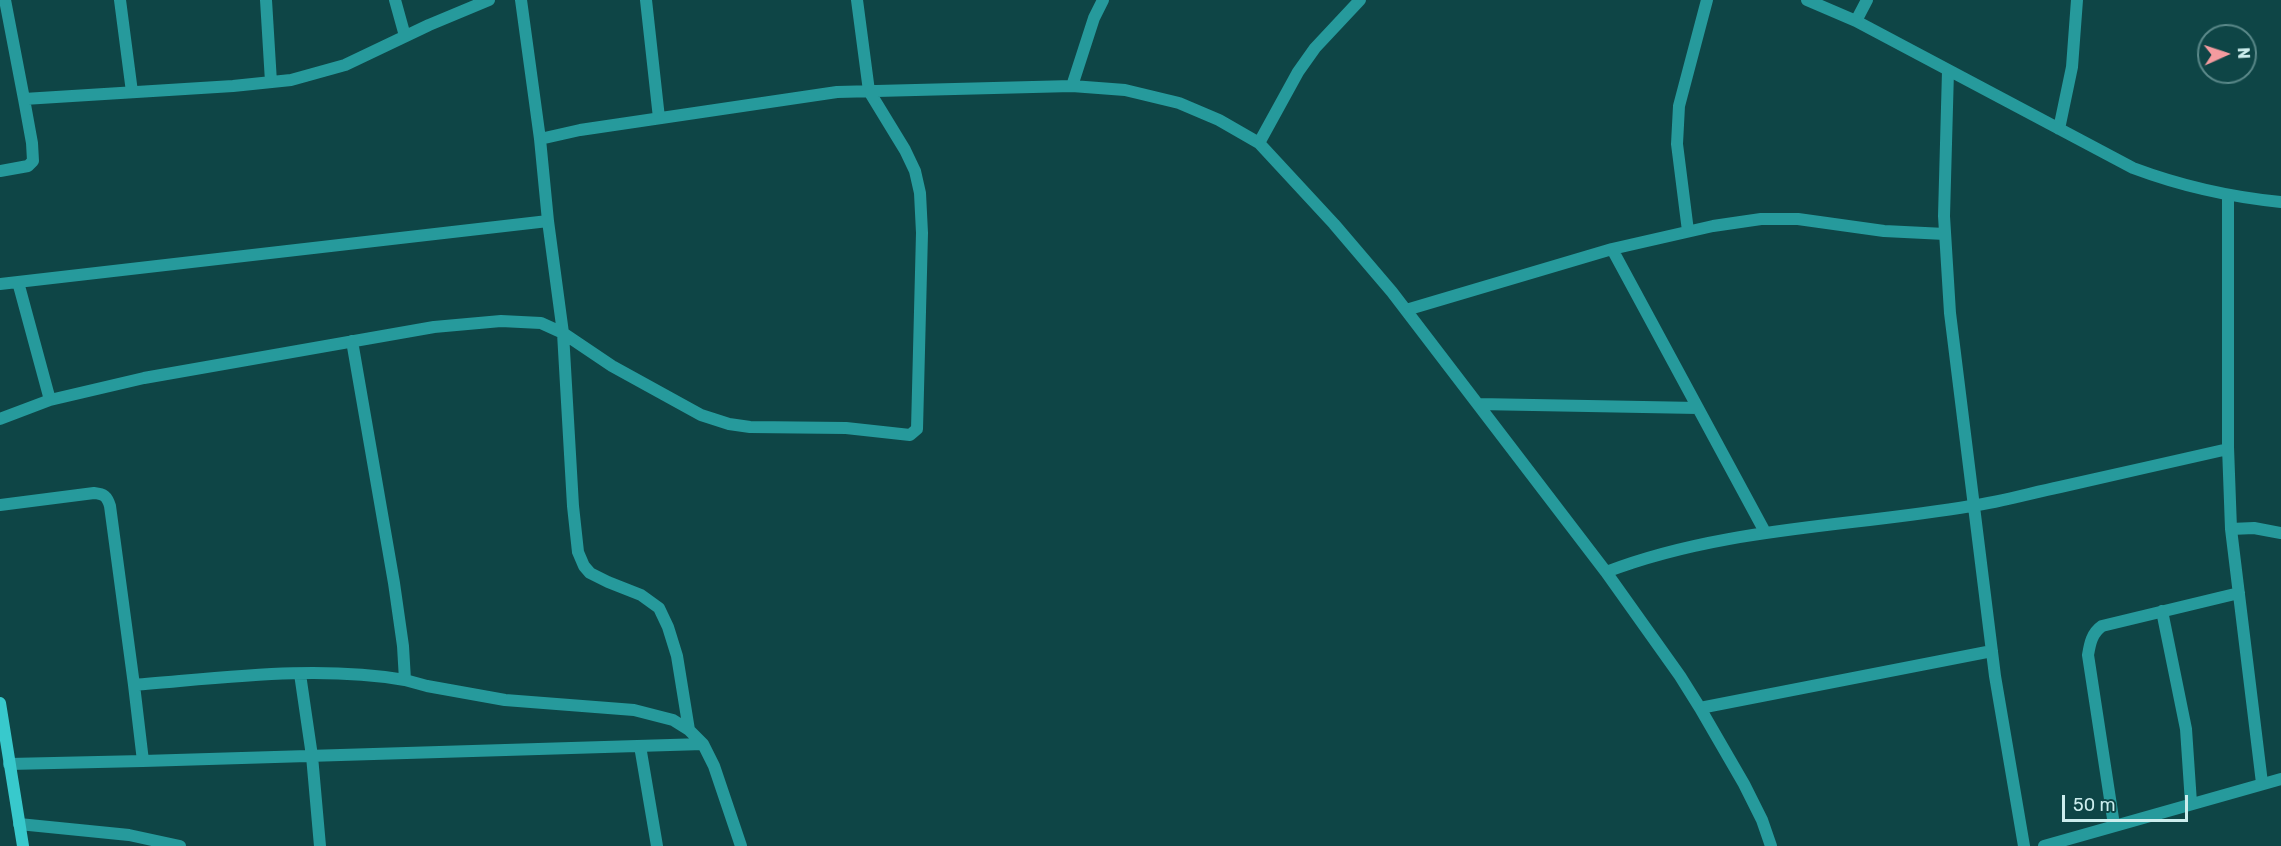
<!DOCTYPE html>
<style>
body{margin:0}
#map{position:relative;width:2281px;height:846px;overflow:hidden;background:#0e4546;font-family:Rubik,sans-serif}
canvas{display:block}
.north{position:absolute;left:2197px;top:24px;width:60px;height:60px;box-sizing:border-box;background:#0e4546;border:2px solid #5a8889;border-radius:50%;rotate:87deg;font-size:16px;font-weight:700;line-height:24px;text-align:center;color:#cceded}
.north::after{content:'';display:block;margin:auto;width:21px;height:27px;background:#f49b9f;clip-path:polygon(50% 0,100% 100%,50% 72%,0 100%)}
.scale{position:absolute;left:2062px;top:795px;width:126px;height:27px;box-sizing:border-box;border:3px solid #cceded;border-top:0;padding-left:8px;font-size:18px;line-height:21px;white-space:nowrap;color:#cceded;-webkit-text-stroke:4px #0e4546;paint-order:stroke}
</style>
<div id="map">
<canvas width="2281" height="846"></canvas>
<div class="north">N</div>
<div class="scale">50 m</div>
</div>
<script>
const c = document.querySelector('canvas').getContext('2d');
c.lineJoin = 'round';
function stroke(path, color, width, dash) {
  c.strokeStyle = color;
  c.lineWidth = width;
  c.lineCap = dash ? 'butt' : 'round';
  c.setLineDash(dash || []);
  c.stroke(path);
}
const street = new Path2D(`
 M5 0 24 99
 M120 0 132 92
 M266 0 271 82
 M395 0 405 36
 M521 0 540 139
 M646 0 659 118
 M1807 0 1856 21 2133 168C2181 186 2230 197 2281 202
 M1856 21 1867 0
 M1948 71 1944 216 1950 313 1995 676 2024 846
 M1072 86 1094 18 1103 0
 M2059 129 2072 67 2077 0
 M1259 143 1298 72 1315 48 1360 0
 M0 171 28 166 33 161 32 143 24 99 233 86 291 80 345 65 429 25 489 0
 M2228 195V447L2231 529 2254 528 2281 533
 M548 221 563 333 573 506 578 552 584 566 590 573 608 582 641 595 659 608 668 627 677 656 689 730
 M1688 231 1677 144 1679 106 1707 0
 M1612 249 1713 226 1761 219H1798L1884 231 1945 234
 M18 282 50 400
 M0 284 548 221 540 139 580 130 837 92 1072 86 1125 90 1179 103 1219 120 1259 143 1334 224 1392 292 1606 572 1680 676 1700 708 1744 784 1762 820 1771 846
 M1406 310 1612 249 1765 532
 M352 341 394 583 403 646 405 680 427 686 505 700 634 710 673 720 689 730 703 744 714 766 741 846
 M1478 404 1698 408
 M0 419 50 400 144 378 434 327 501 321 541 323 563 333 612 366 681 404 701 415 729 424 750 427 846 428 910 435 917 429 922 233 920 193 915 171 905 150 869 91 857 0
 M0 505 94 493C104 494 107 496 110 506L134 685C223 678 316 665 405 680
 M2231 529 2262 783
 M1606 572C1723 527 1849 527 1971 506 2001 502 2031 493 2060 487 2116 474 2172 462 2228 449
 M2162 611 2186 729 2191 803
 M300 674 312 756 320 846
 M1700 708 1992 651
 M640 746 657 846
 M143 761 703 744
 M9 764 143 761 134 685
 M19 824 129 835 180 846
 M2114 825 2088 655C2090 643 2092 633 2102 626L2239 593
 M2044 846 2281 779`);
const secondary = new Path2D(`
 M0 703 23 846`);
stroke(street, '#269a9c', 12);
stroke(secondary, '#38c9cc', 12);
</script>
